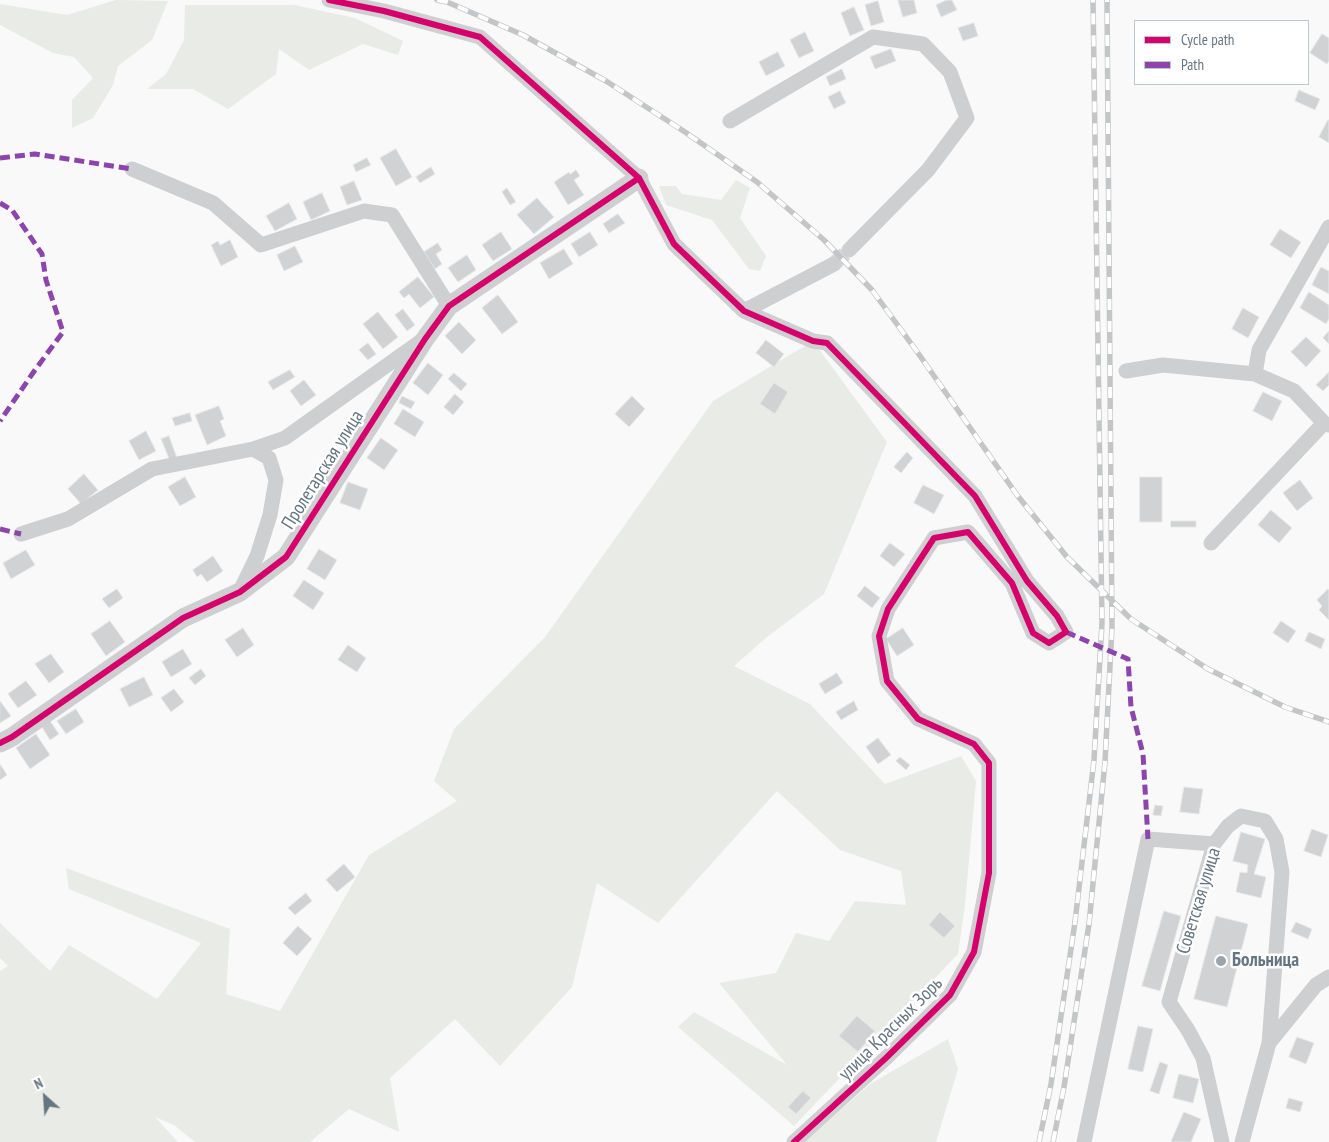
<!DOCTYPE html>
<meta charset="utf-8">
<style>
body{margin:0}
#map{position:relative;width:1329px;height:1142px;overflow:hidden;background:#f9f9f9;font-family:"PT Sans Narrow",sans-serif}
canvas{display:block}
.legend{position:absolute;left:1134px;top:20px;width:175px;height:65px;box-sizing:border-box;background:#fff;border:1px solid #c1c8cd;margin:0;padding:6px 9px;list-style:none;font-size:15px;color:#657683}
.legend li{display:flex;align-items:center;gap:10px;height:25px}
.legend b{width:25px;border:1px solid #c1c8cd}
.north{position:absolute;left:20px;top:1072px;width:50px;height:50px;-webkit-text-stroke:4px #fff;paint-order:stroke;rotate:334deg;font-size:14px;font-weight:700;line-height:20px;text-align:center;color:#657683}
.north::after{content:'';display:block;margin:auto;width:18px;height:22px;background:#657683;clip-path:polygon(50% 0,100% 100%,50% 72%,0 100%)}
</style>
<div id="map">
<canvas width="1329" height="1142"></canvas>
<ul class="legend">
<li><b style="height:6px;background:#d6006c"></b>Cycle path</li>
<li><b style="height:6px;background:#8e44ad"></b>Path</li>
</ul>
<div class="north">N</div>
</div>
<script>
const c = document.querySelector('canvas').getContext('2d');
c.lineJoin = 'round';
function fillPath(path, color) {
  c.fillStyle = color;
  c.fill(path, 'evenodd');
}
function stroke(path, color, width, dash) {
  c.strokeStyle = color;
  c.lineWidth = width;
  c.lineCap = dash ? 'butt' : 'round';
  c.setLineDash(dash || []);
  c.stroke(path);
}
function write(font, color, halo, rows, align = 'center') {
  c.font = font + ' "PT Sans Narrow",sans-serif';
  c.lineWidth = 5;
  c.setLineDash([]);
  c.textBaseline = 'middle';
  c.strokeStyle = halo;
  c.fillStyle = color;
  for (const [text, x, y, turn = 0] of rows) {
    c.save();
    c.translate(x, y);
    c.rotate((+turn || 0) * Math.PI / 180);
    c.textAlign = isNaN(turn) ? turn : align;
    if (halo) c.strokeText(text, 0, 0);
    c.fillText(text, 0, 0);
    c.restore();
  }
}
const green = new Path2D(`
 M116 0 168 1 152 40 118 66 113 85 93 118 72 128V100L93 78 74 57 53 53 0 25V4L67 15Z
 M185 5H294L355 18 403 41 398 55 363 44 309 70 279 49 276 74 228 109 193 89H147L166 74 184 40Z
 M736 180 750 188 740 218 766 256 760 271 749 269 712 220 666 205 659 186H676L682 194 721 200Z
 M813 341 887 442 824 594 767 637 734 666 810 704 885 784 961 756 976 781 965 905 958 954 794 1126 678 1027 694 1012 787 1065 719 983 776 973 796 933 829 941 855 901 906 905 901 871 840 850 777 791 658 923 597 883 572 987 500 1066 455 1019 390 1078 399 1132 349 1109 310 1142H195L174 1125 155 1117 178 1142H0V971L8 966 0 958V923L50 971 69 945 157 999 201 943 69 889 66 868 230 929 226 994 280 1011 369 855 457 801 434 781 454 729 545 637 713 401Z
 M948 1039 958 1069 936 1142H805L870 1084Z`);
const building = new Path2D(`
 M898 0H914L917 13 903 17Z
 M947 0H952L957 10 941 17 936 5Z
 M878 1 884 22 871 26 865 5Z
 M854 7 864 30 850 36 841 13Z
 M974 23 978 36 963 41 958 28Z
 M805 32 814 51 799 58 790 40Z
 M1322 34 1329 38V61L1327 64 1310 53Z
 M891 49 896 61 875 69 870 57Z
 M778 52 785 66 766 76 759 62Z
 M842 69 846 79 830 86 826 77Z
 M1299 90 1320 99 1315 110 1295 101Z
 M840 91 846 103 834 109 828 97Z
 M1328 120H1329V143L1319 137Z
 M396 149 412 177 396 186 380 158Z
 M367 158 371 165 356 172 353 165Z
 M431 167 435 174 420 183 416 177Z
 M576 170 580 176 574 180 584 195 568 205 554 182 569 172 570 174Z
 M354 181 362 200 347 205 340 187Z
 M507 188 516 202 510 205 502 192Z
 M322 193 330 211 311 220 303 202Z
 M537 198 554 217 534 234 517 215Z
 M289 203 297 219 275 231 266 216Z
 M618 214 625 223 609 233 603 224Z
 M1280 229 1301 242 1291 258 1270 245Z
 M501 232 512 249 493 261 482 245Z
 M590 232 598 245 579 257 571 244Z
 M230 240 238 257 221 266 211 245 218 241 220 245Z
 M438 243 442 250 436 254 442 264 435 269 424 252Z
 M295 246 303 262 284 271 277 255Z
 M564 249 573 264 549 279 540 263Z
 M467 255 476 270 458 282 448 268Z
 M1321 267 1329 271V294L1312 285Z
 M418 277 434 297 420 308 409 294 404 298 399 292Z
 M1309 292 1329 305V319L1326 324 1300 308Z
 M498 295 518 322 502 334 482 308Z
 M1243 308 1259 317 1248 338 1232 329Z
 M403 309 415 325 407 331 395 315Z
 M378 312 398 337 383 349 363 324Z
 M459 322 476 340 462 354 445 336Z
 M1329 331V344L1323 338Z
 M1306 337 1321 351 1306 367 1291 352Z
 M766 340 784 354 774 367 756 353Z
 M368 343 376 354 368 360 359 350Z
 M428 363 443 375 428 395 413 383Z
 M290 370 295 377 273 390 268 382Z
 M1329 372V385L1323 391 1316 385Z
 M454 373 467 384 461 391 448 379Z
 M304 380 316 395 301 406 290 391Z
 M774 383 788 392 775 414 760 404Z
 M1263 392 1282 401 1272 421 1253 411Z
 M455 394 464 402 453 415 444 407Z
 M402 396 415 402 411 409 399 403Z
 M632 396 645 409 629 427 615 414Z
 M219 406 224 419 220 421 226 436 207 445 195 415Z
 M403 409 424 422 415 437 394 424Z
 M190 413 192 421 175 426 172 418Z
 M146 431 156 451 139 460 129 441Z
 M169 436 177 458 170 461 161 439Z
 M381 438 398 450 384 470 367 458Z
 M907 452 913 458 901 473 894 467Z
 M84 474 98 490 81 504 68 489Z
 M185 477 196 497 180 506 168 487Z
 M1140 477H1162V522H1140Z
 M1300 480 1313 498 1297 511 1283 493Z
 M348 482 368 489 360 510 340 503Z
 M923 485 944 495 934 514 914 503Z
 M1271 510 1292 528 1279 543 1258 525Z
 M1171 521H1196V527H1171Z
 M890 543 905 554 894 567 880 556Z
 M319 549 337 560 325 580 307 569Z
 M26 550 35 565 11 579 3 563Z
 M213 556 223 571 207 582 201 574 197 577 193 570Z
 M304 580 324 593 313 610 293 596Z
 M865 586 880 598 872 608 857 596Z
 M117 589 123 598 109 608 102 599Z
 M1328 589 1329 590V620L1319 610 1322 606 1317 600Z
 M110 621 125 642 106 656 91 634Z
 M1281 621 1296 631 1288 643 1273 633Z
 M243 628 254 645 237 657 225 640Z
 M903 628 914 645 897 656 886 639Z
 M1309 632 1325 639 1321 649 1305 641Z
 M348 645 366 658 357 672 338 660Z
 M183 649 192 664 171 677 162 662Z
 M51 654 64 672 49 683 35 664Z
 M201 669 206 676 195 685 189 678Z
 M837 673 843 683 825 694 819 684Z
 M144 677 153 695 129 707 120 689Z
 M26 681 37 695 18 708 8 694Z
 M174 689 184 702 171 712 161 698Z
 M0 701 11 716 0 723Z
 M854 701 858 710 841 720 836 712Z
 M76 709 84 722 66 734 57 721Z
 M50 721 59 734 50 740 42 727Z
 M36 734 50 755 30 769 16 748Z
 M878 738 891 755 878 764 866 747Z
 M900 757 910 765 906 770 896 761Z
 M0 764 7 775 0 780Z
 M1184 787 1203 789 1199 814 1180 812Z
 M1155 805 1163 806 1161 816 1153 815Z
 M1312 829 1328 835 1321 857 1304 851Z
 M1241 832 1265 839 1254 874 1266 877 1261 898 1236 892 1240 872 1247 873 1248 865 1233 861Z
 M344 864 355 877 337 892 326 880Z
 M306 893 312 901 295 915 288 908Z
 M1164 911 1181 916 1160 991 1142 986Z
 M940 912 955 926 944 938 929 925Z
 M1216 916 1248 924 1227 1007 1194 999Z
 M1296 922 1312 929 1308 939 1291 932Z
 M298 926 312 939 297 956 283 943Z
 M857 1016 875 1031 858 1052 839 1036Z
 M1138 1026 1153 1029 1143 1072 1128 1069Z
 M1297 1037 1314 1043 1306 1064 1289 1057Z
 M1160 1062 1168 1065 1159 1094 1150 1091Z
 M1179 1074 1199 1079 1193 1103 1173 1098Z
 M803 1091 811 1098 796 1114 788 1107Z
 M1289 1098 1303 1102 1300 1112 1286 1108Z
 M1184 1112 1201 1119 1191 1142H1171Z`);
const minorTunnel = new Path2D(`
 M834 264 849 250`);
const minor = new Path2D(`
 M329 0 384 11 480 37 639 178 674 244 744 311 813 341 827 343 975 496 1027 581 1057 616 1066 632 1049 643 1033 633 1012 583 968 532 934 538 888 609 879 636 887 681 918 719 974 744 989 763V873L974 952 950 995 887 1057 794 1142
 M730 121 873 37 923 44 950 72 967 118 928 170 849 250
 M132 169 213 203 261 245 364 211 392 215 449 306
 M1329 227 1259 350 1255 374 1294 391 1324 423 1329 425
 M744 311 834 264
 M1126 371 1163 365 1255 374
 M21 534 68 519 152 469 253 449 285 438 421 341
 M1211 543 1324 423
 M240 591 257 556 270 515 276 480 269 458 253 449
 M1084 1142 1148 839 1214 844
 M1222 1142 1203 1058 1188 1030 1169 1002 1214 844 1228 826 1241 816 1265 821 1276 839 1282 872 1269 1043
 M1242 1142 1269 1043 1316 985 1329 977`);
const tertiary = new Path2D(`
 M0 743 12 737 183 618 240 592 286 557 425 339 449 306 639 178`);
const rail = new Path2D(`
 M437 0 447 2 523 35 606 81 685 132 757 182 824 240 872 290 918 353 1017 495 1067 557 1131 619 1208 669 1285 707 1329 722
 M1039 1142 1051 1084 1075 922 1094 760 1102 623 1093 0
 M1053 1142 1064 1087 1089 924 1105 762 1112 627 1107 0`);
const quiet = new Path2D(`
 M0 158 35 154 132 169
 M0 203 12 210 42 254 46 280 63 332 35 370 0 421
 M0 529 21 534
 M1066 632 1128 659 1131 707 1143 754 1148 839`);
const cycleway = new Path2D(`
 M329 0 384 11 480 37 639 178 674 244 744 311 813 341 827 343 975 496 1027 581 1057 616 1066 632 1049 643 1033 633 1012 583 968 532 934 538 888 609 879 636 887 681 918 719 974 744 989 763V873L974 952 950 995 887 1057 794 1142
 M0 743 12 737 183 618 240 592 286 557 425 339 449 306 639 178`);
const markers = [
 [1221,961,6,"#99a4ac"]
];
const streetNames = [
 ["Пролетарская улица",323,470,-58],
 ["Советская улица",1199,901,-73],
 ["улица Красных Зорь",891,1029,-45]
];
const poiNames = [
 ["Больница",1232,961]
];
fillPath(green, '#e8ebe6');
fillPath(building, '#d0d2d3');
stroke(building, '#e8e8e8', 1);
stroke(minorTunnel, '#d4d8dc', 15, [15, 8]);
stroke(minor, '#cecfd0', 15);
stroke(tertiary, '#cecfd0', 19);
stroke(rail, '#c3c5c6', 5.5);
stroke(rail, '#fff', 4, [11]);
stroke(quiet, '#8e44ad', 5, [10, 5]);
stroke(cycleway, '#d6006c', 6);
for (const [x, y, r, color] of markers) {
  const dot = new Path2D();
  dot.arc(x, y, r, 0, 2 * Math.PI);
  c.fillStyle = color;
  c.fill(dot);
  stroke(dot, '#fff', 2);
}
write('19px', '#657683', '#fff', streetNames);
write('bold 19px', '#657683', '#fff', poiNames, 'left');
</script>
